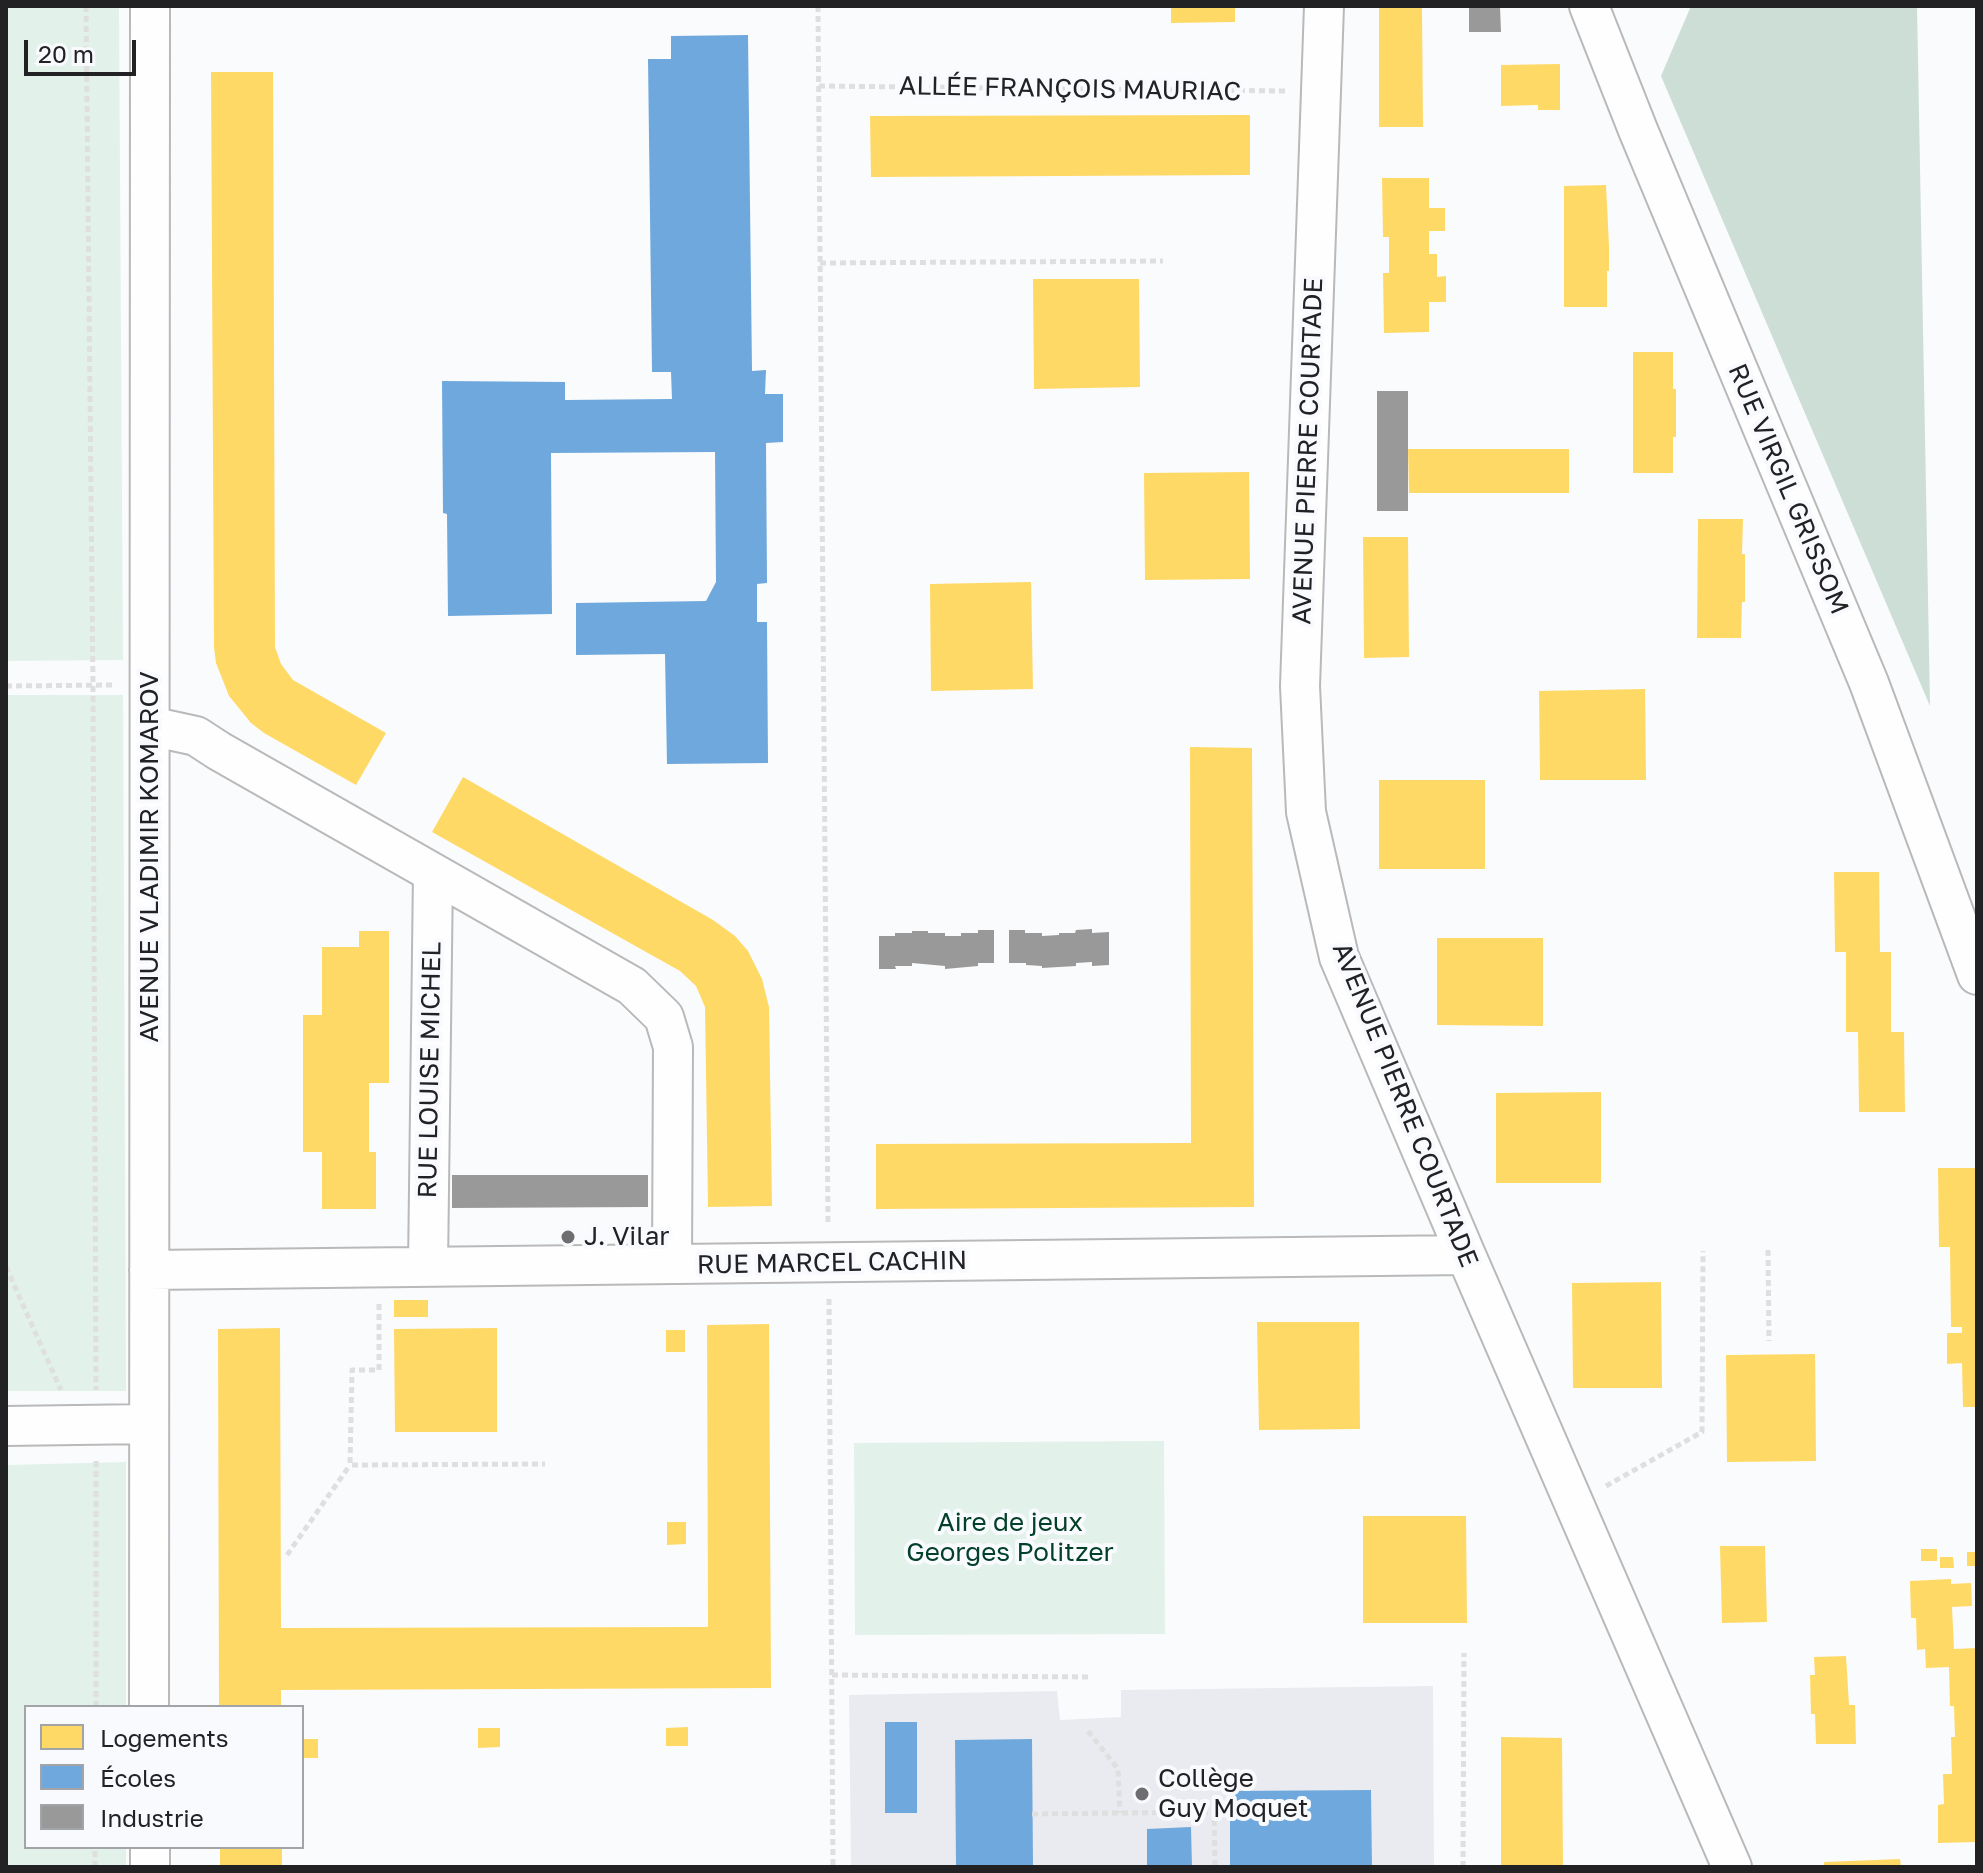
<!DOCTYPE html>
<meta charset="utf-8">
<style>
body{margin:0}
#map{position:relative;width:1983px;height:1873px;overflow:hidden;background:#fafbfd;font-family:"Golos Text",sans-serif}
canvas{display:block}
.frame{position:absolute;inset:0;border:8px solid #222224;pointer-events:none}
.legend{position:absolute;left:24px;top:1705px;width:280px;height:144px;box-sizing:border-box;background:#f9fafe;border:2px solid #a3a4a7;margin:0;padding:10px 14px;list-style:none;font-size:24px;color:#222224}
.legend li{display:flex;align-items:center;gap:16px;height:40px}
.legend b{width:40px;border:2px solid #a3a4a7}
.scale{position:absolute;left:24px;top:40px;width:112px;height:36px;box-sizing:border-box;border:4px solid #222224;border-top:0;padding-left:10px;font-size:24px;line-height:28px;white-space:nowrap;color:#222224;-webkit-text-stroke:6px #f9fafe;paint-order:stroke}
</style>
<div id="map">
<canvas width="1983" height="1873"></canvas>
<div class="frame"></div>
<ul class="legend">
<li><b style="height:22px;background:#ffd966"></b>Logements</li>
<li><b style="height:22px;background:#6fa8dc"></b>Écoles</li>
<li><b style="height:22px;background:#999"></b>Industrie</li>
</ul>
<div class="scale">20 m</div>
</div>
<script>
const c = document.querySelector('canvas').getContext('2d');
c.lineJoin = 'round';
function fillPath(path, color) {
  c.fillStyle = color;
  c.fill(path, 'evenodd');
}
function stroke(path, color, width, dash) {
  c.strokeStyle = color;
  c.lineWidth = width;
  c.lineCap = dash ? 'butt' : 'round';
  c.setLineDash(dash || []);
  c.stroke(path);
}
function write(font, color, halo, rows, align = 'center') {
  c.font = font + ' "Golos Text",sans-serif';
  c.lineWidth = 8;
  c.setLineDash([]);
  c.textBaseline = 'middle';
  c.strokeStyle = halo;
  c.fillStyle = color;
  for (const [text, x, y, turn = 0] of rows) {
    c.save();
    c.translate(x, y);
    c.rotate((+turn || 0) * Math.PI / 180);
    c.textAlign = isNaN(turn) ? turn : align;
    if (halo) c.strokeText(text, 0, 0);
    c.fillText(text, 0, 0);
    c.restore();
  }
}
const built = new Path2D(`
 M1433 1686 1434 1867H851L849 1695 1057 1691 1060 1720 1121 1717V1690Z`);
const green = new Path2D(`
 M6 6H119L123 660 6 661Z
 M6 695H123L126 1391H6Z
 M1164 1441 1165 1634 855 1635 854 1443Z
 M126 1462V1707H26V1847H126V1867H6V1465Z`);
const forest = new Path2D(`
 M1691 6H1917L1930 706 1661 76Z`);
const homes = new Path2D(`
 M1171 6H1235V22L1171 23Z
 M1379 6H1422L1423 127H1379Z
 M1560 64V110H1538V105L1501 106V65Z
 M211 72H273L275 647 281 664 293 680 386 733 356 785 264 733 251 723 229 696 216 663 214 647Z
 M1250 115V175L871 177 870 116Z
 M1382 178H1429V208H1445V231H1429V254H1437V277L1446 276V302H1429V332L1384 333 1383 273H1389V237H1383Z
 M1606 185 1609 246V271H1607V307H1564V186Z
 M1033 279H1139L1140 387 1034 389Z
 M1633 352H1673V389H1676V437H1673V473H1633Z
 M1408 449H1569V493H1409Z
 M1249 472 1250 579 1145 580 1144 473Z
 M1698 519H1743L1742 554H1745V602H1742L1741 638H1697Z
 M1363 537H1408L1409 657 1364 658Z
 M1031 582 1033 689 931 691 930 584Z
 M1645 689 1646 780H1540L1539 691Z
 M1190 747 1252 748 1254 1207 876 1209V1144L1191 1143Z
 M463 777 713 920 735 936 748 951 762 979 769 1007 772 1206 708 1207 705 1007 696 986 680 971 432 832Z
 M1379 780H1485V869H1379Z
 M1834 872H1879L1880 952H1891V1032H1904L1905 1112H1859L1858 1032H1846V952H1835Z
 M359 931H389V1083H369V1152H376V1209H322V1152H303V1015H322V947H359Z
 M1437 938H1543V1026L1437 1025Z
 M1601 1092V1183H1496V1093Z
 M1938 1168H1977V1407H1963L1962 1363 1947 1364V1333H1962V1327H1951L1950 1247H1939Z
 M1661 1282 1662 1388H1573L1572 1283Z
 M394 1300H428V1317H394Z
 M1257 1322H1359L1360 1429 1259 1430Z
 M769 1324 771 1688 281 1690V1707H219L218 1329 280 1328 281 1628 708 1627 707 1325Z
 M497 1328V1432H395L394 1329Z
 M666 1330H685V1352H666Z
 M1815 1354 1816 1461 1727 1462 1726 1355Z
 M1363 1516H1466L1467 1623H1363Z
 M667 1522H686V1544L667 1545Z
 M1720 1546H1765L1767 1622 1722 1623Z
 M1921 1549H1937V1561H1921Z
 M1967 1552H1977V1566H1967Z
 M1940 1557H1953L1954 1568H1940Z
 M1951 1579V1584L1971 1583 1972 1606 1952 1607 1954 1649 1977 1648V1842L1938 1843V1805L1944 1804 1943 1774H1952L1951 1737H1955L1954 1706H1950L1949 1667 1926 1668 1925 1649 1917 1650 1916 1618H1911L1910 1581Z
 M1846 1656 1849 1705H1855L1856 1744H1816L1815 1714H1811L1810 1675H1815L1814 1657Z
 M688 1727V1746H666V1728Z
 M478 1728H500V1747L478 1748Z
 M1501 1737 1562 1738 1563 1867H1501Z
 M302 1739H318V1758H302Z
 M220 1847H282V1867H220Z
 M1900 1859 1901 1867H1824V1862Z`);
const schools = new Path2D(`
 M748 35 752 371 766 370 765 394H783V442L766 443 767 583 757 584V622H767L768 763 667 764 665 654 576 655V603L706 601 716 582 715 452 551 453 552 614 448 616 447 514 443 513 442 381 565 382V400L672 399 671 372H652L648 59H671V36Z
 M885 1722H917V1813H885Z
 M1032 1739 1033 1867H956L955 1740Z
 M1371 1790 1372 1867H1230V1791Z
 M1191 1827 1192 1867H1147V1829Z`);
const industry = new Path2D(`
 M1469 6H1500L1501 32H1469Z
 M1377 391H1408V511H1377Z
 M1092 929V933L1109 932V965L1092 966V962L1076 963V966L1042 968V966L1026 965V963H1009V930H1025V933H1042V936L1059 935V933H1075L1076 930Z
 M978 930H994V963H978V966L945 969V966L912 963V966H895L896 969H879V936H895V933H912V931H928V933H945V936H961V933H978Z
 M452 1175H648V1207L452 1208Z`);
const path = new Path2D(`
 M86 6 93 686 96 1390
 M818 6 828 1225
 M819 86 1286 91
 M820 263 1163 261
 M6 686 113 685
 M1768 1250 1769 1341
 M6 1267 61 1390
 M829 1299 833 1867
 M379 1304V1370H352L350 1465 545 1464
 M1606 1486 1702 1432 1703 1251
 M287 1555 350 1465
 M832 1675 1089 1677
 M96 1707V1460
 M1088 1731 1118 1769 1120 1813
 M1032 1814 1214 1812 1215 1867
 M95 1867V1847
 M1463 1867 1464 1653`);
const minor = new Path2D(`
 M1324 6 1300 686 1306 812 1339 957 1466 1255 1732 1867
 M1589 6 1638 130 1869 683 1977 975
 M150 726 196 736 219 751 632 986 664 1017 673 1047 672 1264
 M428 1267 433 873
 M149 1270 1466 1255
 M6 1426 148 1424
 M149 1707 150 6
 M150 1847V1867`);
const markers = [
 [568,1237,8,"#6e6e70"],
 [1142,1794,8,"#6e6e70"]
];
const streetNames = [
 ["ALLÉE FRANÇOIS MAURIAC",1070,89,1],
 ["AVENUE PIERRE COURTADE",1308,451,-88],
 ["RUE VIRGIL GRISSOM",1788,489,67],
 ["AVENUE VLADIMIR KOMAROV",150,857,-90],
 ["RUE LOUISE MICHEL",430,1070,-89],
 ["AVENUE PIERRE COURTADE",1405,1105,68],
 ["RUE MARCEL CACHIN",832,1263,-1]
];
const poiNames = [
 ["J. Vilar",584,1237],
 ["Collège",1158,1779],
 ["Guy Moquet",1158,1809]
];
const parkNames = [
 ["Aire de jeux",1010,1523],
 ["Georges Politzer",1010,1553]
];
fillPath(built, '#eaebf1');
fillPath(green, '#e2f2ea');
fillPath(forest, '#ccded6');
fillPath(homes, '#ffd966');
fillPath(schools, '#6fa8dc');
fillPath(industry, '#999');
stroke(minor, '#b9b9ba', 42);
stroke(path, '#dfdfe0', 5, [6, 4]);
stroke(minor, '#fefeff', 38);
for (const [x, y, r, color] of markers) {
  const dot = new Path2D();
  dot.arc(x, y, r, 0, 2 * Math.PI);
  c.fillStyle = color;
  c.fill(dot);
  stroke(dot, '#f9fafe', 3);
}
write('26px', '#222224', '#f9fafe', streetNames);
write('26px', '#222224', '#f9fafe', poiNames, 'left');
write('26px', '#034029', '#f9fafe', parkNames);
</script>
